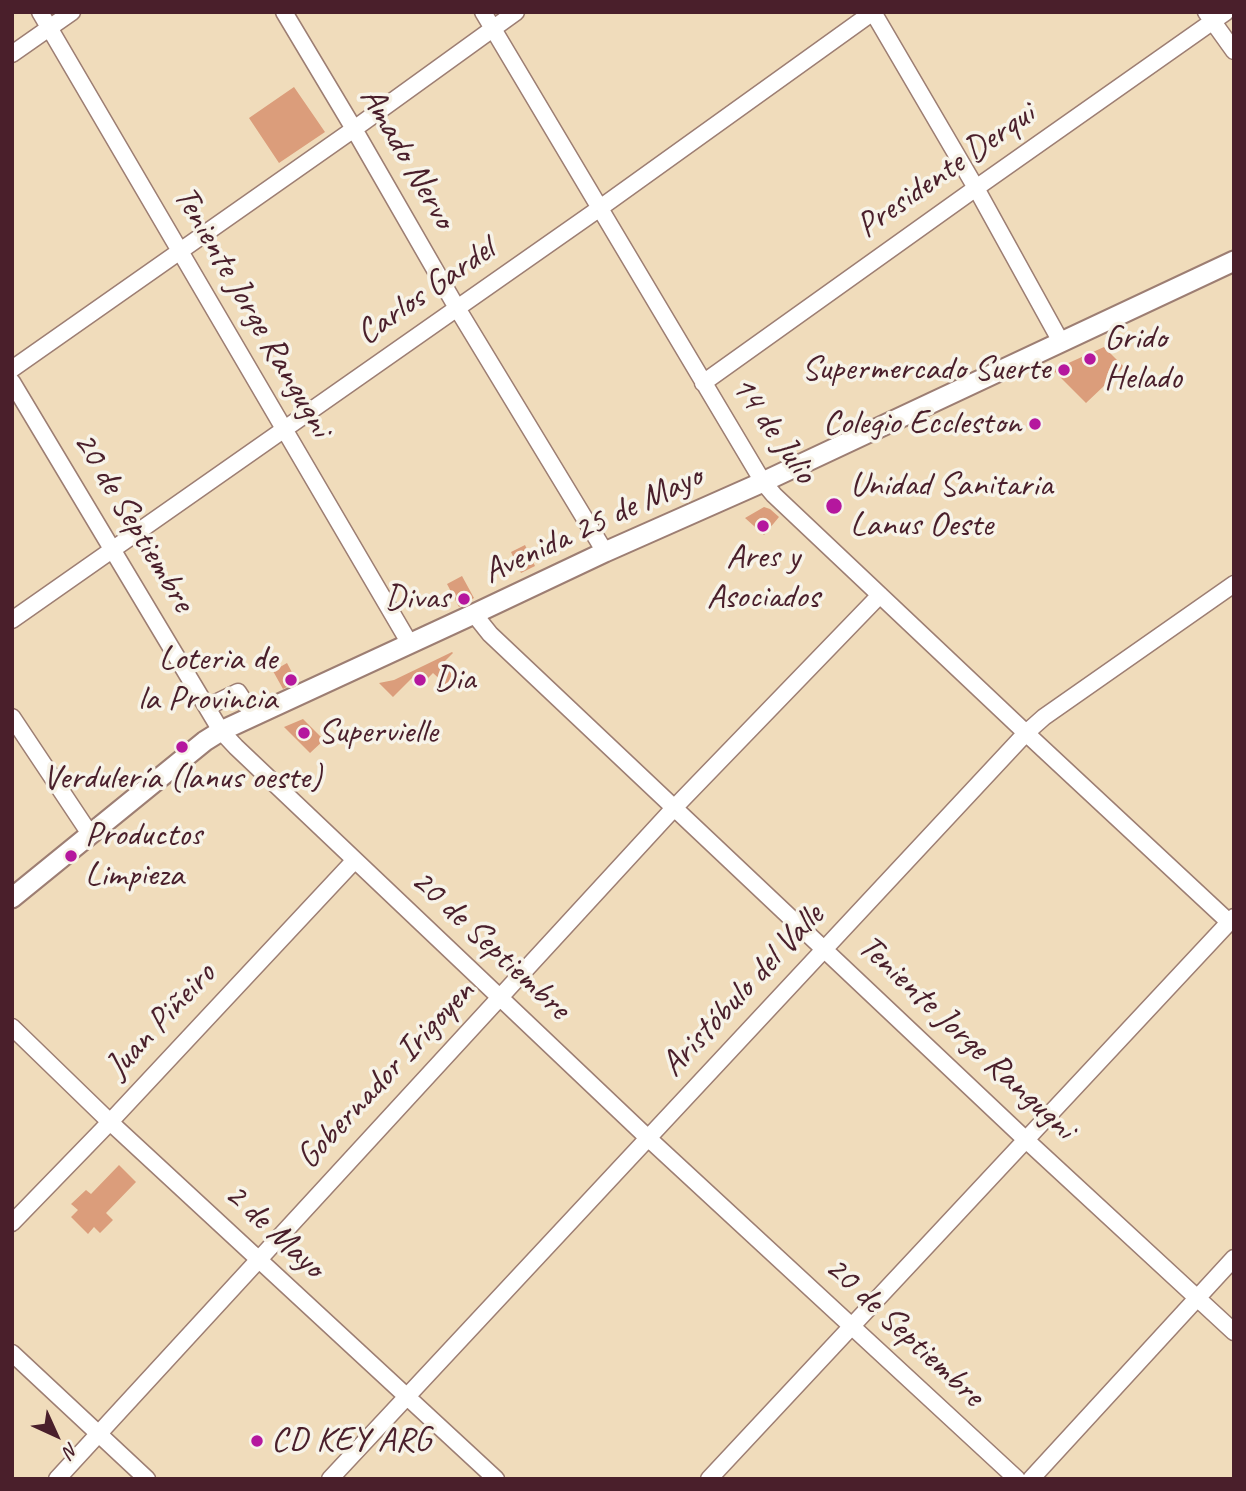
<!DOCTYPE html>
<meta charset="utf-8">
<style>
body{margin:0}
#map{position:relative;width:1246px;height:1491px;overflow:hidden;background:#f0dcbb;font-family:Caveat,sans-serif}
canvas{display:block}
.frame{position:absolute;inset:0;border:14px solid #4a1f2b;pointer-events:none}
.north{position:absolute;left:21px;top:1400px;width:70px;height:70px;-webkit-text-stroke:5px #f7f3e8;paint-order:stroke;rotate:135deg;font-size:19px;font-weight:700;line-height:28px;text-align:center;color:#4a1f2b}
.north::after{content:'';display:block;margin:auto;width:24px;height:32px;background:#4a1f2b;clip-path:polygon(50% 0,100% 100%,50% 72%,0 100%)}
</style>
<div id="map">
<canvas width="1246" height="1491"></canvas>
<div class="frame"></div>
<div class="north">N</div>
</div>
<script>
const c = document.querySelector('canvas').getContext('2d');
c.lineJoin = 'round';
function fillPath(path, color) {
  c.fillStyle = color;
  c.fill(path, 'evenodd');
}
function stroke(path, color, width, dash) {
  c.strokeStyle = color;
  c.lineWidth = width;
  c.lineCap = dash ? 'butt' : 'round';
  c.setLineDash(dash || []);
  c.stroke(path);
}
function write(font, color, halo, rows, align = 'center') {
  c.font = font + ' Caveat,sans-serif';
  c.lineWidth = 7;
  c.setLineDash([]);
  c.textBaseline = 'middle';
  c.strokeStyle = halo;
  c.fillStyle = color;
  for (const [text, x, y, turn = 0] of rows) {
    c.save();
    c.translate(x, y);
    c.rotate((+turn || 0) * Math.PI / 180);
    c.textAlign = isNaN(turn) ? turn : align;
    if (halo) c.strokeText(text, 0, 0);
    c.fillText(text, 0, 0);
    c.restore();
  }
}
const building = new Path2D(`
 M294 87 325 132 279 163 249 118Z
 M1104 347 1124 367 1086 403 1053 370Z
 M764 507 770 509 779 517 764 535 745 518Z
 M525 545 535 566 521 573 511 552Z
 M462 576 474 598 459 607 447 584Z
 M452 652 453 653 445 661 458 673 446 685 433 673 420 686 412 678 393 697 379 683 394 680Z
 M287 663 297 682 283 689 273 671Z
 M303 719 324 740 310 753 284 727Z
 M119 1165 136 1182 106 1213 113 1220 100 1233 94 1227 88 1234 71 1217 78 1210 71 1204 86 1190 91 1194Z`);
const minor = new Path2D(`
 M40 12 410 644
 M284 12 354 129 457 308 605 552
 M483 12 763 482 774 495 1026 733 1229 922
 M873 12 976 188 1061 342
 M1206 12 1234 51
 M12 54 72 12
 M12 369 354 129 516 12
 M12 382 221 731 236 747 648 1138 1017 1479
 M703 383 976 188 1226 12
 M474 614 490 634 1025 1139 1234 1332
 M12 620 600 208 873 12
 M207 707 238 692 253 715
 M12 717 90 834
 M12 1027 110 1122 496 1479
 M12 1223 110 1122 354 861
 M12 1353 147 1479
 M57 1479 675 807 880 595
 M330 1479 1026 733 1044 717 1234 584
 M709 1479 1234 917
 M1031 1479 1234 1258`);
const major = new Path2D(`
 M12 898 205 741 221 731 474 614 605 552 763 482 1234 261`);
const markers = [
 [1090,359,7,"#b5179e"],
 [1064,370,7,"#b5179e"],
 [1035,424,7,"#b5179e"],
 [834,506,9,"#b5179e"],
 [763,526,7,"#b5179e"],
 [464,599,7,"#b5179e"],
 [291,680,7,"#b5179e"],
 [420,680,7,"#b5179e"],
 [304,733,7,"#b5179e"],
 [182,747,7,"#b5179e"],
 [71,856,7,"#b5179e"],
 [257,1441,7,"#b5179e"]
];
const streetNames = [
 ["Amado Nervo",407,158,60],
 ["Presidente Derqui",946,171,-35],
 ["Carlos Gardel",426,292,-35],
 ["Teniente Jorge Rangugni",252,312,60],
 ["14 de Julio",773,430,55],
 ["20 de Septiembre",133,522,59],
 ["Avenida 25 de Mayo",593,525,-25],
 ["20 de Septiembre",490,945,43],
 ["Aristóbulo del Valle",743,991,-47],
 ["Juan Piñeiro",161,1021,-47],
 ["Teniente Jorge Rangugni",966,1038,43],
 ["Gobernador Irigoyen",386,1075,-47],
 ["2 de Mayo",274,1231,43],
 ["20 de Septiembre",904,1332,43]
];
const poiNames = [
 ["Grido",1104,339],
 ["Helado",1104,379],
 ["Supermercado Suerte",1050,370,"right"],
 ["Colegio Eccleston",1021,424,"right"],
 ["Unidad Sanitaria",850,486],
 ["Lanus Oeste",850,526],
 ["Ares y",763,558,"center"],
 ["Asociados",763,598,"center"],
 ["Divas",450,599,"right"],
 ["Loteria de",277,660,"right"],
 ["la Provincia",277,700,"right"],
 ["Dia",434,680],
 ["Supervielle",318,733],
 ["Verdulería (lanus oeste)",182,779,"center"],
 ["Productos",85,836],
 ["Limpieza",85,876],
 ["CD KEY ARG",271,1441]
];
fillPath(building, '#db9d7b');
stroke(minor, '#9d7e73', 19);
stroke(major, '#9d7e73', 23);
stroke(minor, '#fff', 16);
stroke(major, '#fff', 19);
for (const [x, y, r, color] of markers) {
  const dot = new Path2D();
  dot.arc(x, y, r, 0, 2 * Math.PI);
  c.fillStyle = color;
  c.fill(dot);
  stroke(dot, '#f7f3e8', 2.5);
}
write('35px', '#4a1f2b', '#f7f3e8', streetNames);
write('35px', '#4a1f2b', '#f7f3e8', poiNames, 'left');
</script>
